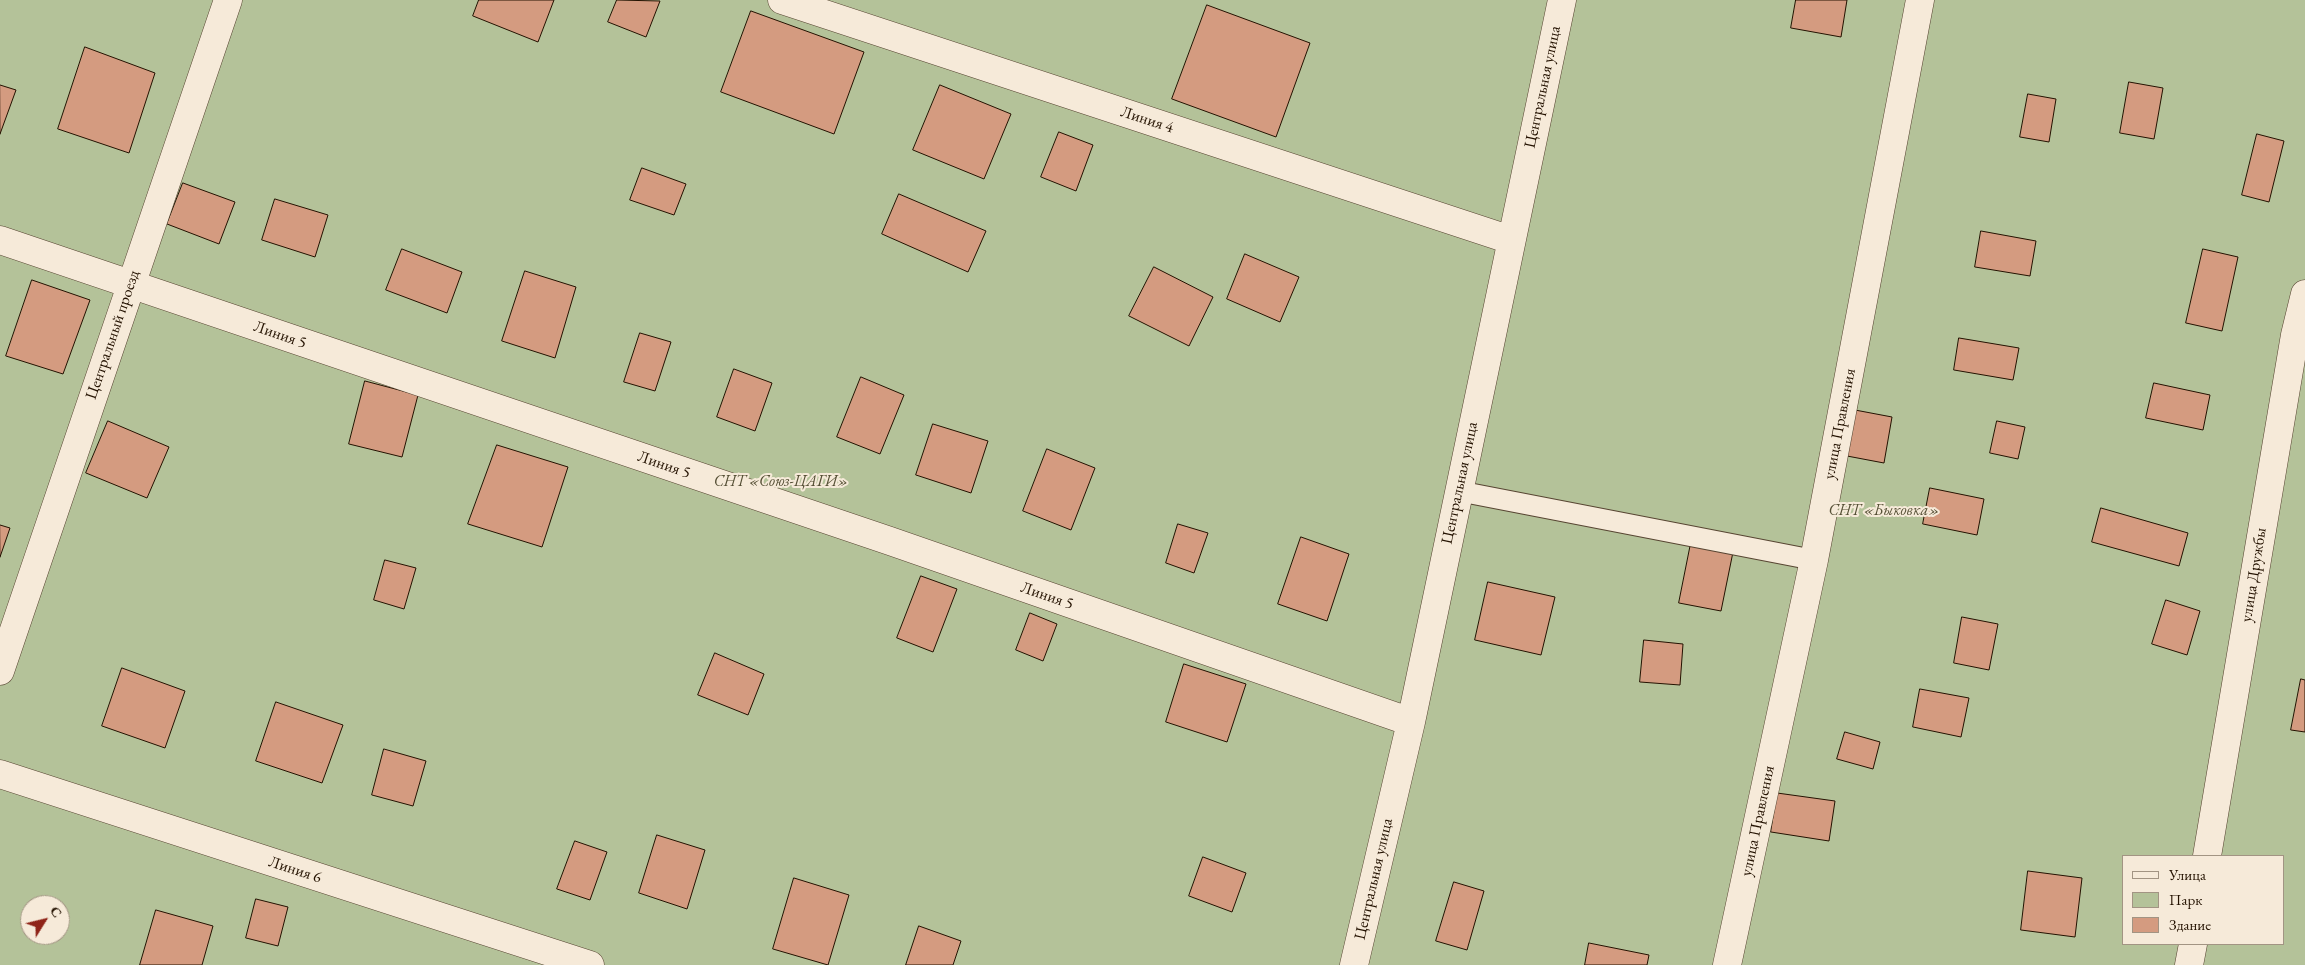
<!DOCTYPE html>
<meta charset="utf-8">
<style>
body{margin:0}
#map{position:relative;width:2305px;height:965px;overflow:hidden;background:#f1dec5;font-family:"EB Garamond",serif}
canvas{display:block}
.legend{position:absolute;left:2122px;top:855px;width:162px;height:90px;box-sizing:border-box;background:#f6ead9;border:1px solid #a29483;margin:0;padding:6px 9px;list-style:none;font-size:15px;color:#241201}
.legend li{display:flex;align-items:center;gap:10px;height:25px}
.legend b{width:25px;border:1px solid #a29483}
.north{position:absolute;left:20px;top:895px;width:50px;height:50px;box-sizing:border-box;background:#f6ead9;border:1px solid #a29483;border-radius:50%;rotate:54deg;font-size:14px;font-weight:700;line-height:20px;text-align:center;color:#241201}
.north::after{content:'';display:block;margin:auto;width:18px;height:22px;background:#8f2418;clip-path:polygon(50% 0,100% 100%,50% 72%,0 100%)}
</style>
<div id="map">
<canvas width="2305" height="965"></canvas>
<ul class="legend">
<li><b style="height:6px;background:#f6ead9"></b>Улица</li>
<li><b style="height:14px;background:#b4c299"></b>Парк</li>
<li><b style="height:14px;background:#d49b80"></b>Здание</li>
</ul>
<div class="north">С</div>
</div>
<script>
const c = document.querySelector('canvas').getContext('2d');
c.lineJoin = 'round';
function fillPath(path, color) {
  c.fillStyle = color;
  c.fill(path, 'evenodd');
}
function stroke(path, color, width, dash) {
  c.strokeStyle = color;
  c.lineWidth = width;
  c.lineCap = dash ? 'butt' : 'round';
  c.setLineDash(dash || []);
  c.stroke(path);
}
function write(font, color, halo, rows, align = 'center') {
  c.font = font + ' "EB Garamond",serif';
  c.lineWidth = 4;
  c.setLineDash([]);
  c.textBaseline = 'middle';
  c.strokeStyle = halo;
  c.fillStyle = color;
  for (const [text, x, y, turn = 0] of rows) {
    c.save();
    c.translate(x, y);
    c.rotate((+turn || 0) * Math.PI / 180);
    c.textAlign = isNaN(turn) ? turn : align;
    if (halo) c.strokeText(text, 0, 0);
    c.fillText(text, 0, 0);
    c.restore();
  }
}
const green = new Path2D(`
 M0 0H2305V965H0ZM2124 856H2284V944H2124ZM30 905H60V935H30Z`);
const building = new Path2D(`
 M479 0H554L538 42 473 16Z
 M617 0 660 1 646 37 608 22Z
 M1796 0H1847L1841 37 1791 28Z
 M1207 5 1310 43 1276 137 1172 99Z
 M751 11 864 52 834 134 721 92Z
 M85 47 155 73 129 153 58 129Z
 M2129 82 2163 88 2154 139 2120 133Z
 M0 85 16 90 0 134Z
 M940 85 1011 114 984 179 913 150Z
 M2028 94 2056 99 2049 142 2020 137Z
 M1059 132 1093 145 1076 191 1041 177Z
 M2257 134 2284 141 2269 202 2242 195Z
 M642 168 686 184 674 215 630 200Z
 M183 183 235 202 219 244 167 224Z
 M899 194 986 231 968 272 882 234Z
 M275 199 328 215 315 257 262 240Z
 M1981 231 2036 241 2030 276 1975 267Z
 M402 249 462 272 447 313 386 290Z
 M2203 249 2238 257 2222 331 2186 323Z
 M1245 254 1299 277 1280 322 1227 299Z
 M1154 267 1213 297 1189 346 1129 316Z
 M525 271 576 287 555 358 502 341Z
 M32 280 90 300 63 374 6 356Z
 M640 333 671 342 655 391 624 382Z
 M1959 338 2019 348 2013 380 1954 370Z
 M734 369 772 383 755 431 717 417Z
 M861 377 904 395 880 454 837 437Z
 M365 381 418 395 402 457 349 444Z
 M2154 383 2210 395 2203 430 2146 418Z
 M1855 410 1892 417 1884 463 1847 456Z
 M108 421 169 447 147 498 86 473Z
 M1997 421 2025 427 2018 459 1990 453Z
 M933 424 988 441 971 493 916 475Z
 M497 445 568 467 542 547 468 524Z
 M1047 449 1095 468 1071 530 1023 511Z
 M1930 488 1984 499 1977 535 1923 524Z
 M2101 508 2188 533 2179 566 2092 542Z
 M1178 524 1208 533 1194 573 1166 563Z
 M0 525 10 528 0 557Z
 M1301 537 1349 554 1327 621 1278 604Z
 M1691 543 1733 552 1721 611 1679 603Z
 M385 560 416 568 404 609 374 600Z
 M921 576 957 589 933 652 897 638Z
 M1488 582 1555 597 1541 655 1475 640Z
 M2166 600 2200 611 2187 655 2152 644Z
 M1030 613 1057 624 1043 661 1016 650Z
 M1962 617 1998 624 1989 670 1954 663Z
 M1644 640 1683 644 1680 685 1640 682Z
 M715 653 764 674 748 715 698 695Z
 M1184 664 1246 684 1227 742 1166 722Z
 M122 668 185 691 165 748 102 726Z
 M2301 679 2305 680V732L2291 730Z
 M1920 689 1969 698 1961 737 1913 727Z
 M276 702 343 725 322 783 256 761Z
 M1845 732 1880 742 1873 769 1837 759Z
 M384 749 426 761 413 806 372 795Z
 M1777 793 1835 801 1829 841 1771 832Z
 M657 835 705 850 687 909 639 893Z
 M575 841 607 852 590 900 557 889Z
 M1203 857 1246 873 1232 912 1189 896Z
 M2028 871 2082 878 2075 937 2021 930Z
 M794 878 849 895 828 965 773 949Z
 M1454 882 1484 891 1467 950 1436 941Z
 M256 899 288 907 278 946 246 938Z
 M156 910 213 926 202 965H140Z
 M919 926 961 941 953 965H906Z
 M1589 943 1649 955 1647 965H1585Z`);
const service = new Path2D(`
 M1458 491 1814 560`);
const minor = new Path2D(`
 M782 0 1511 240
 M0 240 890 541 1411 722
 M0 671 228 0
 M0 774 590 965
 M2207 856 2295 335 2305 294
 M1354 965 1411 722 1562 0
 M1727 965 1814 560 1920 0
 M2189 965 2193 944`);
const streetNames = [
 ["Центральная улица",1543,87,-78],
 ["Линия 4",1147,120,18],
 ["Центральный проезд",113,335,-71],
 ["Линия 5",280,335,19],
 ["улица Правления",1840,424,-79],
 ["Линия 5",664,465,19],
 ["Центральная улица",1460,483,-78],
 ["улица Дружбы",2254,575,-81],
 ["Линия 5",1047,596,19],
 ["улица Правления",1758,821,-78],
 ["Линия 6",295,870,18],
 ["Центральная улица",1374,879,-77]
];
const parkNames = [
 ["СНТ «Союз-ЦАГИ»",781,482],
 ["СНТ «Быковка»",1884,511]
];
fillPath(green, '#b4c299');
fillPath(building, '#d49b80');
stroke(building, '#241201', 1);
stroke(service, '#574532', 22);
stroke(minor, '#574532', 29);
stroke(service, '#f6ead9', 20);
stroke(minor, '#f6ead9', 28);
write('16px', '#241201', '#f6ead9', streetNames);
write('italic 16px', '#565036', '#f6ead9', parkNames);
</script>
